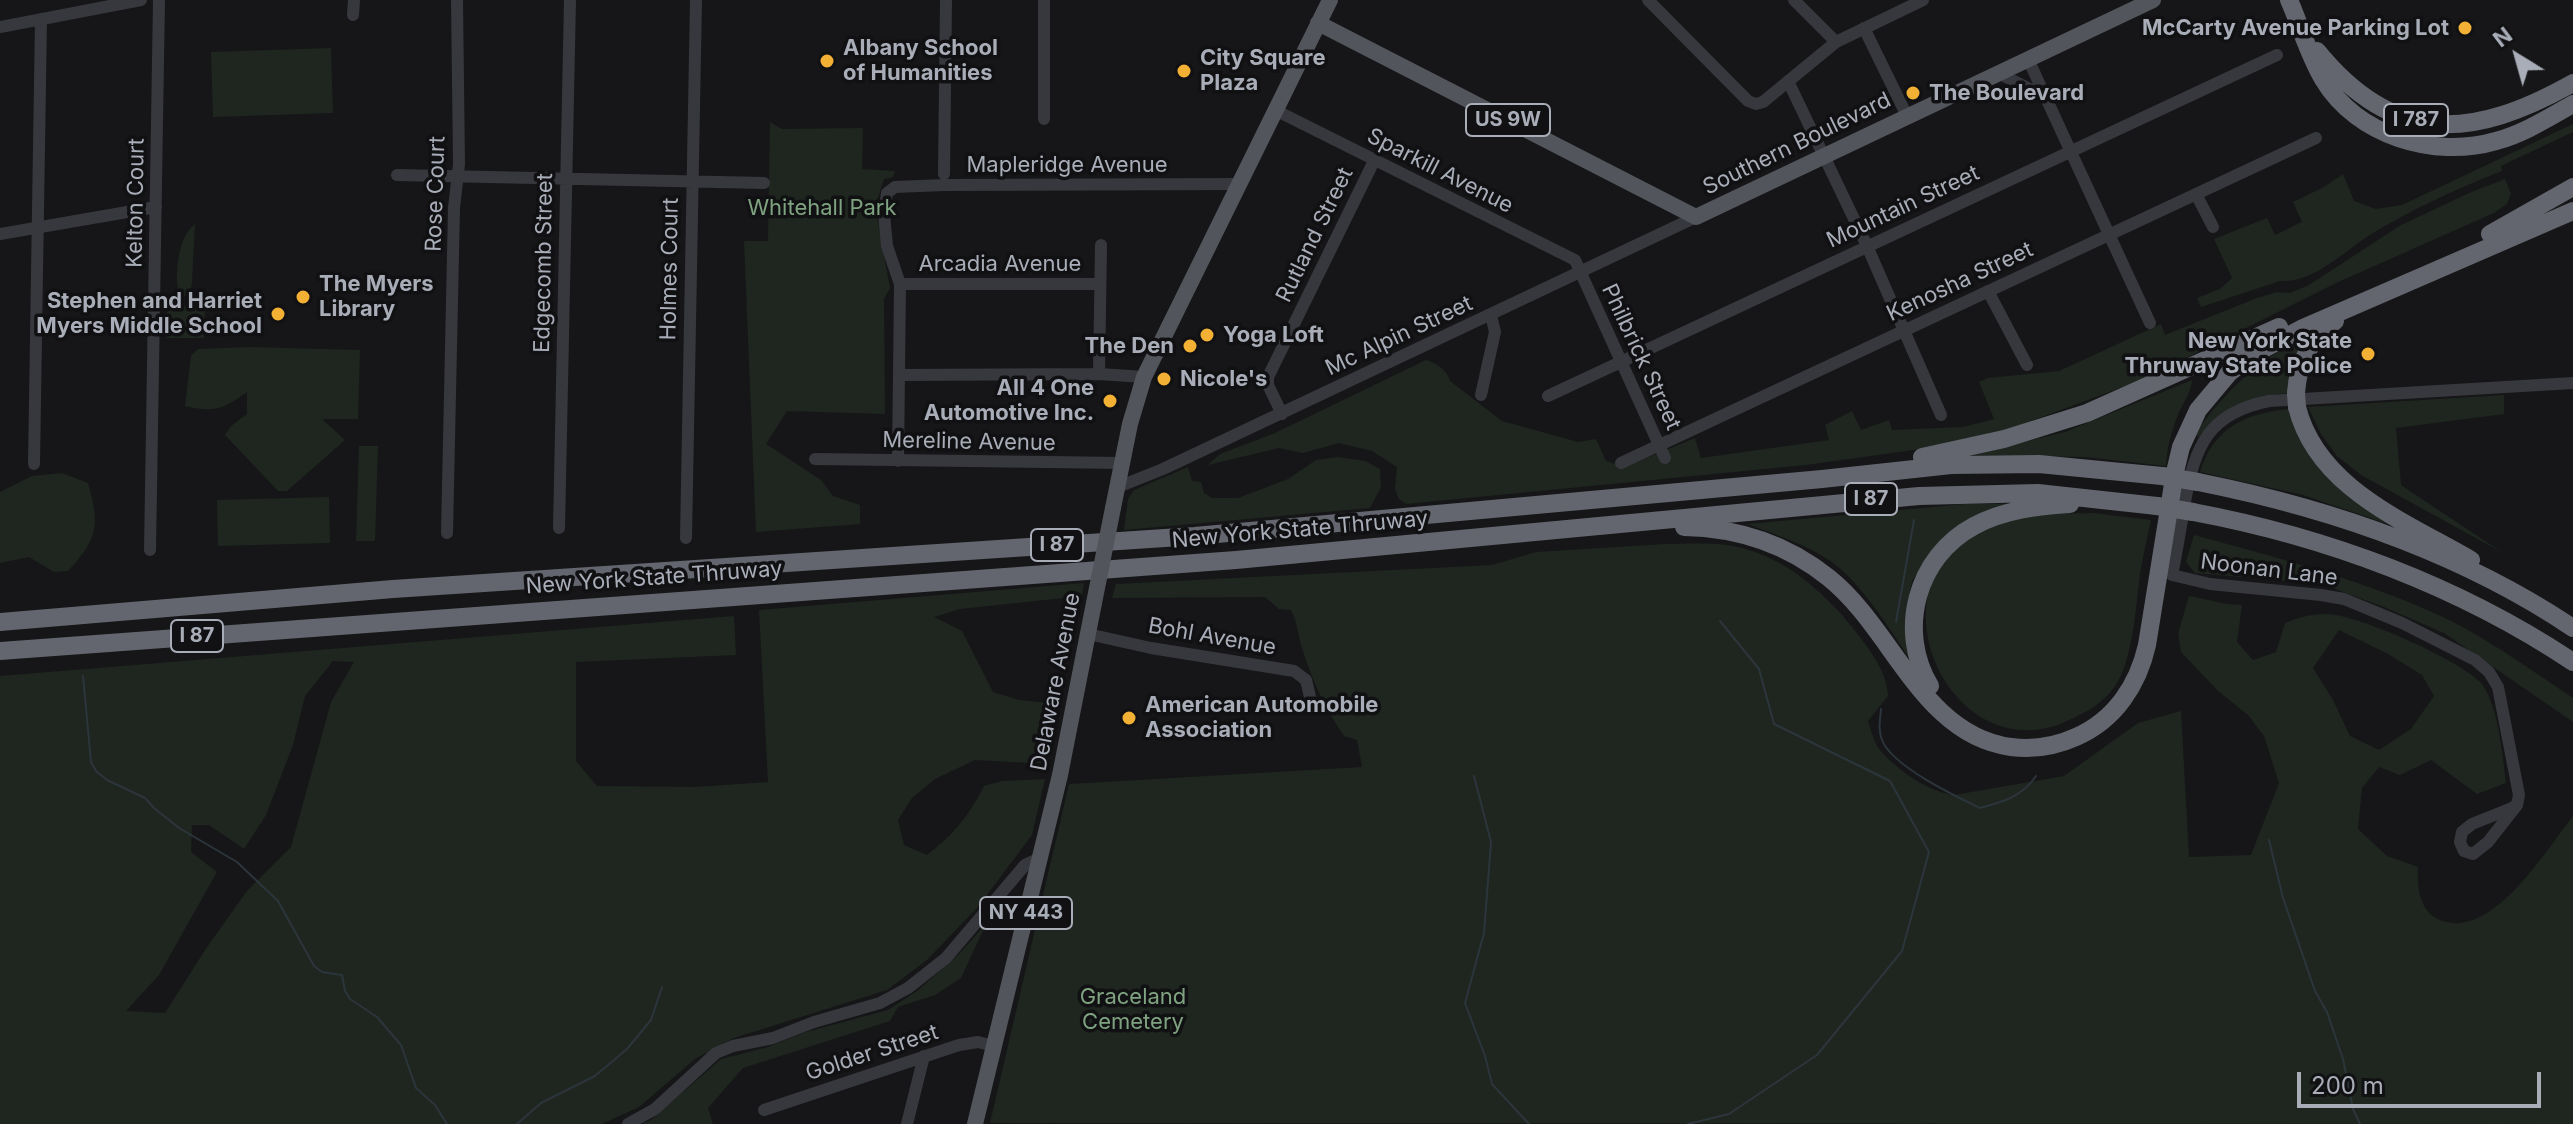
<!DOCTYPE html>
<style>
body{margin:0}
#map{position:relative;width:2573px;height:1124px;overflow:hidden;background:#161618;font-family:Inter,sans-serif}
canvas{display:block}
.north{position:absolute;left:2477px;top:16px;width:80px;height:80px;-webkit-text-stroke:6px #111113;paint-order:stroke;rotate:323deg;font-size:22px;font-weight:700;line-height:32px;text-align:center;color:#a8adb8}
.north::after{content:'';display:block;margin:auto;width:28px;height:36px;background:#a8adb8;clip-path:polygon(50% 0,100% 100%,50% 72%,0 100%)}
.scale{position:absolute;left:2297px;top:1072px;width:244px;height:36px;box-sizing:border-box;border:4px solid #a8adb8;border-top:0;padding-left:10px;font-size:24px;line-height:28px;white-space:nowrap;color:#a8adb8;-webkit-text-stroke:6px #111113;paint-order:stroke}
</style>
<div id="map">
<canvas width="2573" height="1124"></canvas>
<div class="north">N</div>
<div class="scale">200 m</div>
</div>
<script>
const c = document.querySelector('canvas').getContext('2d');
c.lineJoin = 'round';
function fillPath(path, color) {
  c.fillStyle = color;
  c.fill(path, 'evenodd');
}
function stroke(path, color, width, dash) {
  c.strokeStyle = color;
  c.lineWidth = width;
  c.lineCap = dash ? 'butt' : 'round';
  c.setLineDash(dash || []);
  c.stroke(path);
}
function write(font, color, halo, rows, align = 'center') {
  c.font = font + ' Inter,sans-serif';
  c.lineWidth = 7;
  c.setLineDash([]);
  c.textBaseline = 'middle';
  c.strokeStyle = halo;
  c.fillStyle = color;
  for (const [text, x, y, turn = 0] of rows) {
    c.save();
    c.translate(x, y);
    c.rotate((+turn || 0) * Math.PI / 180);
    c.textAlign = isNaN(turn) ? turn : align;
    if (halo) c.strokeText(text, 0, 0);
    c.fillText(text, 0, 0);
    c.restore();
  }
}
const green = new Path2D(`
 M331 48 333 113 213 117 211 52Z
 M770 122 782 129 863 128 862 169 895 171 893 177 884 179 875 207 890 288 884 299 885 414 787 411 766 444 821 480 833 496 860 505V524L756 532 744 241H768Z
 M2573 124V132L2501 166 2502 171C2458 188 2413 209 2373 233 2345 250 2315 283 2280 281L2201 307 2197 298 2220 289 2232 278 2214 239 2267 218 2275 235 2302 222 2293 202 2324 187 2343 174 2354 201 2376 209 2402 205Z
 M2505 179 2511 194 2507 204 2494 213 2336 283 2142 380 2020 425 1956 444 1806 465 1406 504 1399 499 1395 489 1397 467 1372 451 1339 443 1303 453 1279 448 1208 465 1220 454 1275 433 1426 360C1438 364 1446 369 1450 381L1502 421 1578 442 1596 439 1606 461 1625 467 1695 438 1701 458 1829 440 1825 425 1852 411 1861 430 1889 420 1892 430 1963 427 1994 419 1979 382 1988 378 2059 371 2161 324 2165 335 2257 298 2277 292 2290 293 2309 285 2401 225 2469 193Z
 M195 224 192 283 190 293 183 297 179 294C174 274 178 237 195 224Z
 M167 306H205L204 338H167Z
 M2308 337 2289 393C2252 396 2223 407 2199 437L2194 435C2224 393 2259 357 2308 337Z
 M249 347 360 350 358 419H322L345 440 287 491H278L225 435 231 426 247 414V392C223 409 215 413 185 406L191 356 198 349Z
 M2192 380C2191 394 2183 402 2178 415 2171 432 2167 448 2166 466L2085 457 1969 455 2065 432Z
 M2504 395V414L2396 428 2401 485 2503 553 2361 475 2337 456 2321 434 2308 407Z
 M2290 409 2388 524 2303 495 2200 472C2214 427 2246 413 2290 409Z
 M359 446H378L375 541H356Z
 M1338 457 1365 461 1380 469 1381 487 1370 508 1124 530 1128 499 1134 490 1188 467 1192 481 1201 482 1204 493 1212 498H1238L1288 479 1316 460Z
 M62 473 88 483C100 525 98 539 68 571L54 572 29 557 0 563V492L32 476Z
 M329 497 330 543 218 546 217 500Z
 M1965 504H2026L1925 562 1912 581 1909 597 1906 630 1909 658C1891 630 1859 581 1832 562 1806 544 1776 535 1747 524Z
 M2093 513 2151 520C2147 538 2143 556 2140 574 2136 605 2133 660 2115 686 2104 703 2085 713 2067 721 1952 774 1862 583 1985 528 2017 513 2058 514 2093 513Z
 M2194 535C2275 557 2355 578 2432 612 2482 634 2528 668 2573 698V722L2444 633 2384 607 2322 584 2195 573 2186 562Z
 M1665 544C1687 544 1711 542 1733 546 1786 556 1828 595 1860 637 1873 655 1887 673 1888 696L1868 721C1871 730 1874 743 1880 750 1897 770 1929 792 1954 795L2064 776 2138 723 2181 711 2189 857 2251 855 2279 783 2264 736 2248 715 2218 691 2181 652 2178 634 2189 596 2227 604 2242 605 2237 642 2253 660 2276 652 2285 623C2299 617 2312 614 2327 614 2359 615 2457 659 2480 682 2498 701 2503 757 2506 783L2477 794 2431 760 2400 775 2379 767 2362 788 2358 829 2387 856 2418 867C2417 886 2419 912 2440 920 2492 941 2545 851 2573 816V1124L990 1123 1069 784 1362 767 1357 740 1344 736C1327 711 1312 681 1303 651 1298 637 1298 624 1291 610L1279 609 1265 597 1112 598 1116 584 1492 565 1536 552ZM2339 630 2388 654 2422 675 2434 696 2411 729 2379 750 2350 736 2333 700 2313 668Z
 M1084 583 1082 596 960 609 934 617 962 631 993 692 1019 700 1059 704 1048 764 975 760 935 779 912 798 898 820 904 845 927 855C953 835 969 816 984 786L1002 781 1045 779 1032 835 977 908 927 960 887 990 734 1038 695 1059 639 1107 602 1124H0V676L734 616 736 655 576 662V761L597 786 696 787 768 782 759 610ZM333 661 354 662 331 702 291 847 247 891 207 947 165 1013 126 1011 159 975 217 872 191 852 192 825H209L244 849 266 815 293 745 305 696Z
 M986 924 961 978 935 995 898 1007 890 1021 743 1068 708 1108 713 1124H642L651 1120 721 1059 768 1047 806 1032 888 1010 917 991 959 954Z`);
const stream = new Path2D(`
 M1896 622 1914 520
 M83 676 91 762 96 771 107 780 145 798 154 808 179 828 237 862 278 901 314 966 322 972 342 975 345 991 350 999 377 1017 401 1045 416 1088 435 1105 447 1124
 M1881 709C1880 720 1878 730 1882 740 1892 766 1955 796 1980 808 2002 802 2022 797 2036 776
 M1474 776 1491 842 1484 933 1465 1003 1485 1056 1492 1084 1529 1124
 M2269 840 2283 898 2315 991 2327 1012 2343 1059 2353 1109 2360 1124
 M517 1124 541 1103 595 1076 627 1049 651 1020 662 987
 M1688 1124 1729 1114 1817 1055 1902 951 1929 852 1890 781 1774 724 1759 669 1720 621`);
const minor = new Path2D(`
 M1044 0V119
 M1648 0 1748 101 1756 104 1763 102 1836 42 1923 0
 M1794 0 1836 42
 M353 15 354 0
 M0 27 141 0
 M1864 28 1907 116
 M2028 59 2150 323
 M1998 73 2042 95
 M1788 81 1867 246 1941 415
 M1277 111 1575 260 1665 458
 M944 174 946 0
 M397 175 764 183
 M2196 194 2213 227
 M0 234 156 207
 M900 284H1100
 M1988 291 2027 365
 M1099 374 1101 245
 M900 375 1099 374 1144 377
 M1481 395 1495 332 1491 315
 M1548 396 2277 55
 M1282 414 1268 385V377L1374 161
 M815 459 1123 463
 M898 461 900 284 887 246 884 214 887 193 895 187 944 185 1240 184
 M1621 463 2316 138
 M34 464 41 19
 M1118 487 1163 469 1696 217
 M559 528 570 0
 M447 533 454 208 459 164 457 0
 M686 538 696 0
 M150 550 159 0
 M1088 634 1151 648 1294 671 1306 680 1311 701
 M2517 805 2488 842 2473 854 2464 851 2460 842 2462 832 2472 824 2512 808 2517 805 2519 795 2498 687 2489 672 2475 660 2402 623 2344 599 2321 595 2210 584 2172 575C2177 551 2181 526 2185 502 2195 446 2208 413 2269 401L2573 383
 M764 1110 959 1045 978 1042 994 1046
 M628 1124 655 1109 716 1053 733 1046 773 1038 814 1022 880 1003 908 988 946 958 1025 865 1040 858
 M907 1124 924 1056`);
const major = new Path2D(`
 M1318 23 1696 217 2153 0
 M1113 508 1130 424 1144 377 1330 0
 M975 1124 1060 775 1094 603`);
const highway = new Path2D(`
 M2289 0C2300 25 2309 56 2323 79 2357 136 2434 159 2496 141 2523 134 2548 118 2573 104
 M2317 51C2395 147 2473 139 2573 83
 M2490 234 2573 187
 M2296 393C2298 362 2310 339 2335 321
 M2297 407C2317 488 2406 522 2471 560
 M1922 457 2004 439 2087 413 2279 327
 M2198 482C2329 508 2461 553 2573 628
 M2193 512C2327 537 2459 586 2573 662
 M1684 527C1738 528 1787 544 1829 578 1893 629 1922 735 2011 747 2033 750 2056 746 2076 737 2115 720 2138 685 2147 645L2175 472 2181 447 2198 410 2229 373 2252 355 2303 328 2573 211
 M0 622 393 589 1195 536 1822 479 1951 465 2039 464 2162 476
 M0 651 1236 560 1919 496 2038 493 2157 506
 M1930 686C1897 631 1916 557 1974 526 2003 510 2038 506 2070 504`);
const majorBridge = new Path2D(`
 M1094 603 1113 508`);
const highwayBridge = new Path2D(`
 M2296 393 2297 407
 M2162 476 2198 482
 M2157 506 2193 512`);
const markers = [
 [2465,28,8,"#f2b134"],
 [827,61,8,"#f2b134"],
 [1184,71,8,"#f2b134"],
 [1913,93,8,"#f2b134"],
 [303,297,8,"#f2b134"],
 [278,314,8,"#f2b134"],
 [1207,335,8,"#f2b134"],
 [1190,346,8,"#f2b134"],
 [2368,354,8,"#f2b134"],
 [1164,379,8,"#f2b134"],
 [1110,401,8,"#f2b134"],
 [1129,718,8,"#f2b134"]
];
const shields = [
 [1508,120,84],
 [2416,120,64],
 [1871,499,52],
 [1057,545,52],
 [197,636,52],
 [1026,913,92]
];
const shieldNames = [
 ["US 9W",1508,120],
 ["I 787",2416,120],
 ["I 87",1871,499],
 ["I 87",1057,545],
 ["I 87",197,636],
 ["NY 443",1026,913]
];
const poiNames = [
 ["McCarty Avenue Parking Lot",2449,28,"right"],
 ["Albany School",843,48],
 ["of Humanities",843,73],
 ["City Square",1200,58],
 ["Plaza",1200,83],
 ["The Boulevard",1929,93],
 ["The Myers",319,284],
 ["Library",319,309],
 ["Stephen and Harriet",262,301,"right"],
 ["Myers Middle School",262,326,"right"],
 ["Yoga Loft",1223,335],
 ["New York State",2352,341,"right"],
 ["Thruway State Police",2352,366,"right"],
 ["The Den",1174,346,"right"],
 ["Nicole's",1180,379],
 ["All 4 One",1094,388,"right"],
 ["Automotive Inc.",1094,413,"right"],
 ["American Automobile",1145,705],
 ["Association",1145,730]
];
const streetNames = [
 ["Southern Boulevard",1797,144,-26],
 ["Mapleridge Avenue",1067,165],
 ["Sparkill Avenue",1440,171,27],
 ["Rose Court",436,194,-88],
 ["Kelton Court",136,203,-89],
 ["Mountain Street",1903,207,-25],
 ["Rutland Street",1315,235,-64],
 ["Edgecomb Street",544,263,-89],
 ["Arcadia Avenue",1000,264],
 ["Holmes Court",670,269,-89],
 ["Kenosha Street",1960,282,-25],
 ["Mc Alpin Street",1399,336,-25],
 ["Philbrick Street",1641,357,65],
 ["Mereline Avenue",969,442,1],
 ["New York State Thruway",1300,530,-5],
 ["Noonan Lane",2269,570,7],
 ["New York State Thruway",654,578,-4],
 ["Bohl Avenue",1212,637,10],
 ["Delaware Avenue",1056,682,-79],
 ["Golder Street",872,1053,-18]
];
const parkNames = [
 ["Whitehall Park",822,208],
 ["Graceland",1133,997],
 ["Cemetery",1133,1022]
];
fillPath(green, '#1e261f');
stroke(stream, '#2c353c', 2);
stroke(minor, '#37383d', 12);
stroke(major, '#53555c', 16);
stroke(highway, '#63666e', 18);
stroke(majorBridge, '#53555c', 16);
stroke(highwayBridge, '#63666e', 18);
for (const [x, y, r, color] of markers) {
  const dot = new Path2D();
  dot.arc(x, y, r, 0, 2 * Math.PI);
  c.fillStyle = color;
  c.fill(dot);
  stroke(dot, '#111113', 3);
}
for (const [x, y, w] of shields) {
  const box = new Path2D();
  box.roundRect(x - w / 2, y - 16, w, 32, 6);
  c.fillStyle = '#111113';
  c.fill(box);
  stroke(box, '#a8adb8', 2);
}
write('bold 20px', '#a8adb8', null, shieldNames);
write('bold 22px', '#a8adb8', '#111113', poiNames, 'left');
write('22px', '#a8adb8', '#111113', streetNames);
write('22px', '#7fa381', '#111113', parkNames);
</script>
